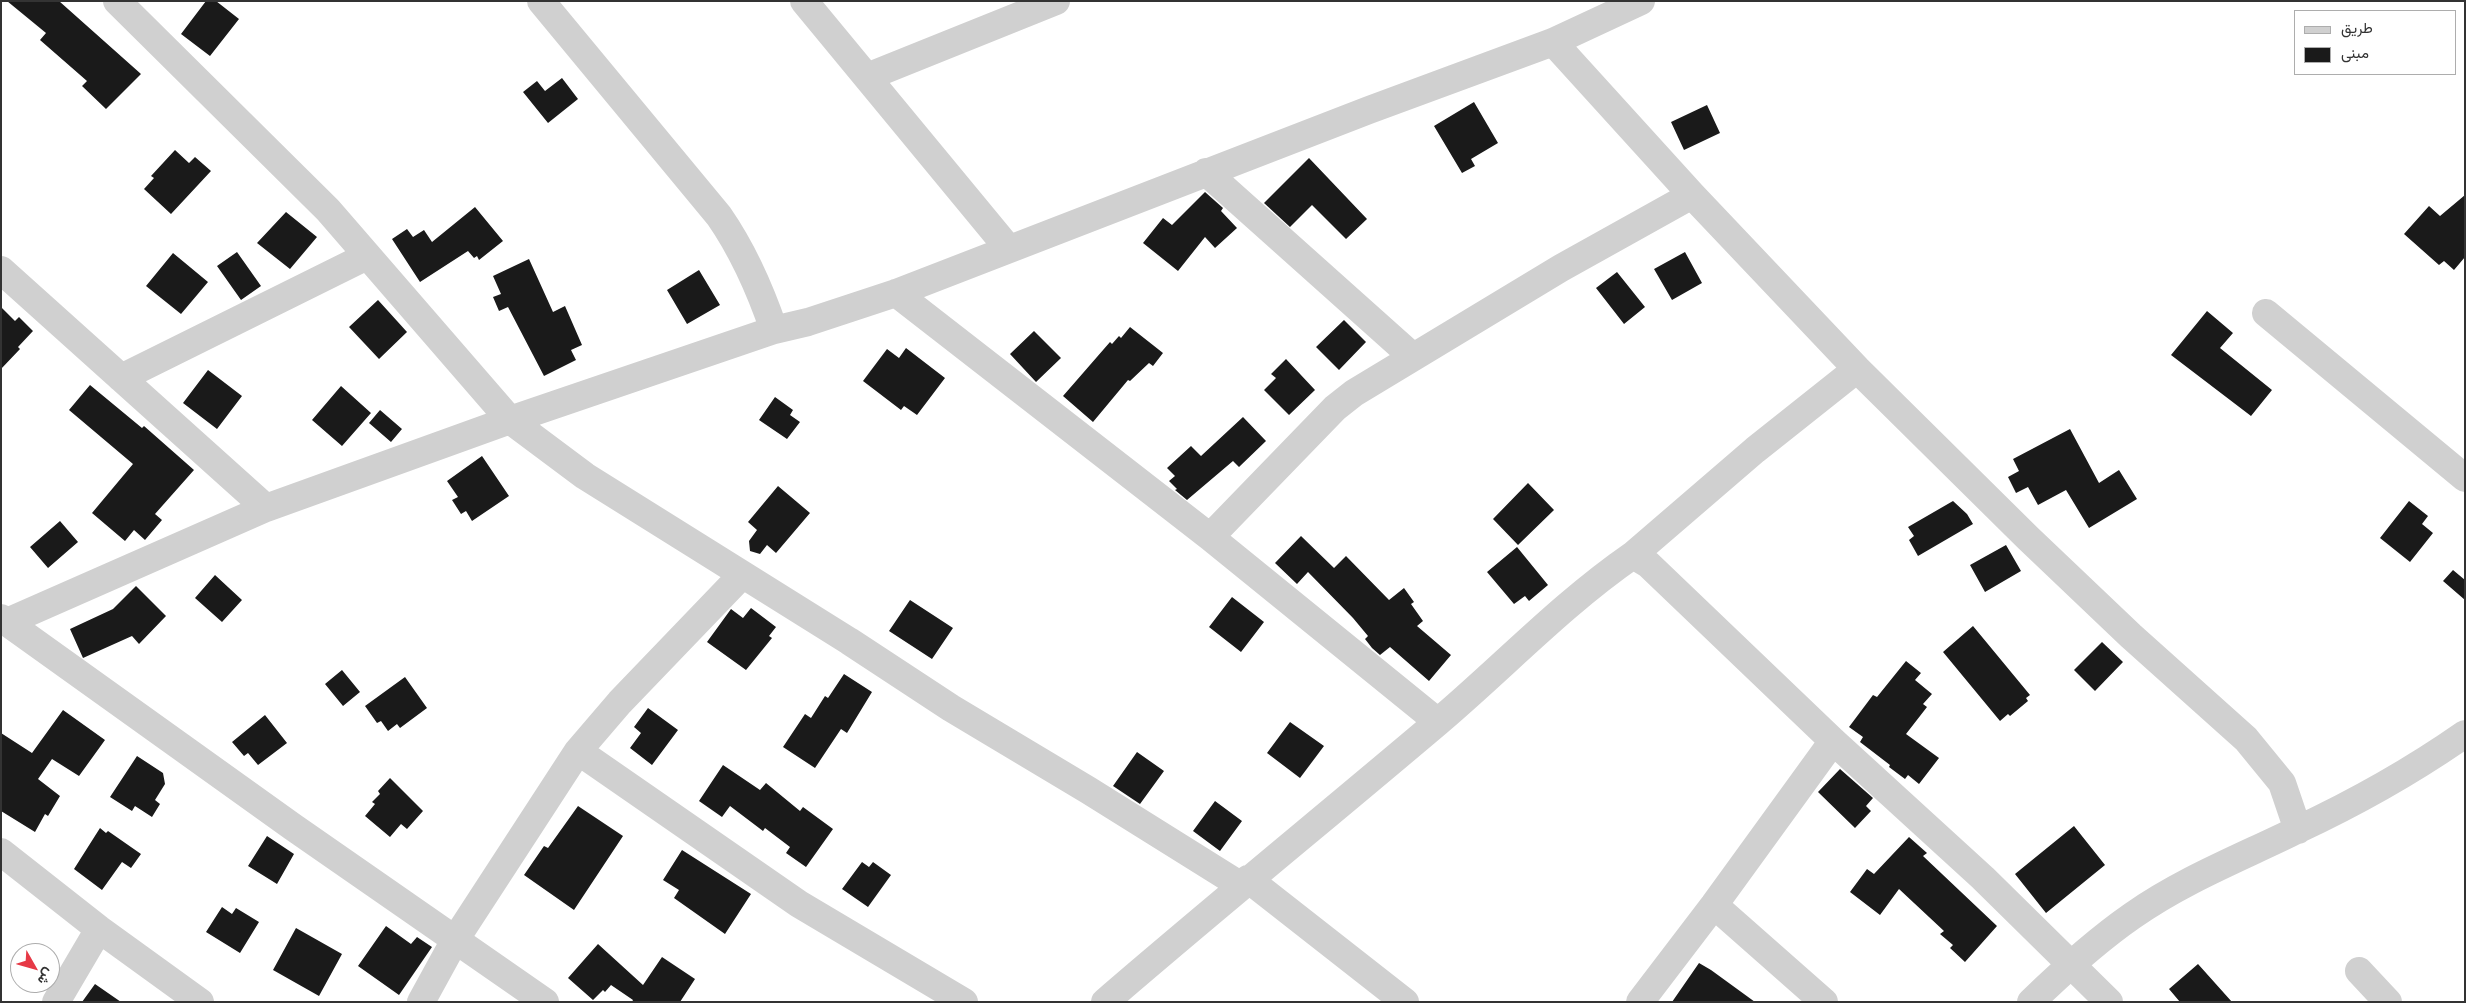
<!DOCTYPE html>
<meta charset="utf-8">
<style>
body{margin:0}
#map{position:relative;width:2466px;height:1003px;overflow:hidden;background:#fff;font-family:Mulish,Vazirmatn,sans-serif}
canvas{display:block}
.frame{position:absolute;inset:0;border:2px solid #333;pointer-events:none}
.legend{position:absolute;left:2294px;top:10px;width:162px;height:65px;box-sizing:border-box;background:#fff;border:1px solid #adadad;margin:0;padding:6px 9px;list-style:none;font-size:15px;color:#333}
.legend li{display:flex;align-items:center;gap:10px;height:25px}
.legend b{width:25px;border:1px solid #adadad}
.north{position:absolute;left:10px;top:943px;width:50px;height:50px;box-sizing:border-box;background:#fff;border:1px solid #adadad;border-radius:50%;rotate:128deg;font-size:14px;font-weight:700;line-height:20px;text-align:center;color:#333}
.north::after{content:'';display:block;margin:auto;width:18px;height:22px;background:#e63946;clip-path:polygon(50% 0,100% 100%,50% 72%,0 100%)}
</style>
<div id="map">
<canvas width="2466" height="1003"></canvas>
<div class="frame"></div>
<ul class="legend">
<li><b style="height:6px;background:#d0d0d0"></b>طريق</li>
<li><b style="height:14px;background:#1a1a1a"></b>مبنى</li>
</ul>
<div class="north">ش</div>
</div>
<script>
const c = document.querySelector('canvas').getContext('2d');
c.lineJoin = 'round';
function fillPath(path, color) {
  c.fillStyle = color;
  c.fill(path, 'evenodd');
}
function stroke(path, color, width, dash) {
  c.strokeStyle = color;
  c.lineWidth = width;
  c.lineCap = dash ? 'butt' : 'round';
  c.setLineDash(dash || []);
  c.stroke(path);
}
const building = new Path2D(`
 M7 1H59L141 74 106 109 82 86 87 81 40 40 46 33Z
 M206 1H216L239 19 210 56 181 34Z
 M562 78 578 99 548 123 523 92 537 81 545 91Z
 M1474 102 1498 143 1471 159 1475 166 1462 173 1434 126Z
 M1707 105 1720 133 1684 150 1671 122Z
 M175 150 189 163 195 157 211 171 171 214 144 189 154 178 151 176Z
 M1309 158 1367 219 1346 239 1312 205 1290 227 1264 203Z
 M1205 192 1223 208 1221 211 1237 228 1215 248 1205 237 1178 271 1143 243 1163 218 1172 225Z
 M2465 195V257L2454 270 2444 261 2439 265 2404 234 2429 206 2440 216Z
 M475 207 503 241 479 260 477 256 474 258 468 251 420 282 392 239 407 229 413 237 424 230 432 242Z
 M286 212 317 237 290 269 257 243Z
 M237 252 261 286 241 300 217 266Z
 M1685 252 1702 283 1672 300 1654 269Z
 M173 253 208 282 181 314 146 286Z
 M529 259 553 312 565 306 582 345 571 350 576 360 544 376 508 307 499 311 493 297 501 294 493 276Z
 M699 270 720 305 687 324 667 290Z
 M1617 272 1645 307 1624 324 1596 288Z
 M378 300 407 332 379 359 349 327Z
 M1 307 15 321 19 317 33 331 18 347 20 349 1 369Z
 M2207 311 2233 333 2220 348 2272 390 2251 416 2171 355Z
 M1344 320 1366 342 1339 370 1316 347Z
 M1130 327 1163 353 1153 366 1149 363 1130 381 1128 380 1093 422 1063 396 1110 342 1112 344 1119 336 1121 338Z
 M1034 331 1061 358 1036 382 1010 354Z
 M906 348 945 378 917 415 904 406 901 410 863 381 887 349 899 358Z
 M1286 359 1315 390 1289 415 1264 390 1276 378 1271 374Z
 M208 370 242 396 217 429 183 403Z
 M90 385 142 428 144 426 194 470 155 514 162 520 145 540 134 530 125 541 92 513 133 464 69 410Z
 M341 386 371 413 342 446 312 420Z
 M775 397 793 410 790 415 800 422 787 439 759 420Z
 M380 410 402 429 391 442 369 423Z
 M1243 417 1266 441 1239 467 1233 461 1187 500 1175 490 1177 489 1169 481 1175 476 1167 468 1191 446 1201 456Z
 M2070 429 2099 483 2119 470 2137 499 2089 528 2066 490 2038 505 2028 487 2016 493 2008 477 2019 471 2013 459Z
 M482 456 509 496 472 521 466 511 461 514 452 500 458 497 447 481Z
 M1528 483 1554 510 1518 545 1493 519Z
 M778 486 810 513 776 553 767 545 760 554 750 551 749 541 757 530 748 522Z
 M1953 501 1967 514 1973 524 1918 556 1909 540 1914 536 1908 527Z
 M2409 501 2428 516 2422 524 2433 533 2410 562 2380 538Z
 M60 521 78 542 48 568 30 547Z
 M1301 536 1334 568 1346 556 1389 600 1404 588 1414 602 1411 604 1423 621 1417 626 1451 655 1429 681 1390 647 1380 655 1372 648 1365 639 1368 636 1353 618 1308 572 1297 584 1275 563Z
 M2006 545 2021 571 1985 592 1970 565Z
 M1517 547 1548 585 1529 601 1525 596 1514 604 1487 572Z
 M2453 570 2465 580V600L2443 581Z
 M215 575 242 600 222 622 195 598Z
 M136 586 166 616 139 644 132 636 83 658 70 629 113 609Z
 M1232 597 1264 622 1241 652 1209 627Z
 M910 600 953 628 932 659 889 631Z
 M751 608 776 627 769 636 772 638 746 670 707 642 731 609 743 618Z
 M1973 626 2030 695 2026 698 2028 701 2010 716 2008 714 2000 721 1943 652Z
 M2102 642 2123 662 2095 691 2074 670Z
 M1906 661 1921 673 1915 680 1932 694 1923 704 1927 707 1906 734 1939 758 1919 784 1908 775 1905 779 1889 767 1890 765 1860 742 1863 737 1849 727 1873 695 1877 697Z
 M342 670 360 692 343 706 325 684Z
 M844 674 872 692 847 733 841 729 815 768 783 747 805 714 811 718 825 696 828 698Z
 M405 677 427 708 400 728 397 724 388 731 381 721 377 723 365 706Z
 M648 708 678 730 652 765 630 748 641 733 634 727Z
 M63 710 105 740 79 776 52 759 38 779 60 796 48 816 45 814 35 832 1 811V733L32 753Z
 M265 715 287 743 258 765 248 753 244 756 232 742Z
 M1290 722 1324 746 1300 778 1267 753Z
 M1137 752 1164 771 1140 804 1113 786Z
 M137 756 163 773 165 784 155 800 160 804 152 817 135 806 132 811 110 797Z
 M723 765 760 790 766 783 800 811 803 807 833 829 806 867 786 853 790 847 765 828 763 831 730 806 722 817 699 801Z
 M1840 769 1873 798 1866 806 1871 811 1855 828 1818 792Z
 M390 778 423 811 407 829 401 824 390 837 365 816 375 804 372 802 380 794 378 791Z
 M1215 801 1242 821 1220 851 1193 831Z
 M578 806 623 836 574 910 524 875 544 846 548 848Z
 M2074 826 2105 865 2046 913 2015 874Z
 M100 828 106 833 108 831 141 854 131 868 122 862 102 890 74 869Z
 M267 836 294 854 277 884 248 866Z
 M1909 837 1927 853 1923 856 1997 926 1965 962 1950 948 1953 945 1940 934 1944 931 1899 889 1880 915 1850 892 1867 869 1874 874Z
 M682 850 751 894 725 934 674 898 679 890 663 880Z
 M862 862 869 867 873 862 891 875 868 907 842 889Z
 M222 907 232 914 236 908 259 922 240 953 206 932Z
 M386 926 411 944 417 937 432 947 399 995 358 966Z
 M296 928 342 954 319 996 273 970Z
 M598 944 643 985 662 957 695 979 680 1002H632L633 1000 611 985 605 992 603 990 593 1000 568 978Z
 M1699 963 1711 970 1755 1002H1672Z
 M2198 964 2232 1002H2180L2169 989Z
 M95 984 121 1002H82Z`);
const minor = new Path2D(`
 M117 1 328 210 510 420 585 476 849 641 951 708 1088 790 1240 885
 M541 1 719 216C744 252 760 289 774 330
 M804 1 1008 248
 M1553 42 1692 195 1857 369 2028 538 2131 636 2246 739 2282 783 2298 830
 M867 77 1056 1
 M1206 172 1413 357
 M1 270 266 508
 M896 293 1210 537 1438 722
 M2266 313 2465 478
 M121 378 367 256
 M1210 537 1335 408 1354 393 1561 268 1692 195
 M1633 555 1755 450 1857 369
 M1 618 293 827 545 1002
 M7 622 266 508 510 420 774 330 808 322 896 293 1369 110 1553 42 1641 1
 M578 751 799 904 964 1002
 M1 852 99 929 200 1002
 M1248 879 1405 1002
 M1714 905 1824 1002
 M2359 971 2388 1002
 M56 1002 99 929
 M421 1002 455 940 578 751 620 702 742 575
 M1105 1002C1215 907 1327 816 1438 722 1503 667 1562 604 1633 555L1648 564 1833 741 1983 878 2109 1002
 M1640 1002 1714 905 1833 741
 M2031 1002C2063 971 2096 941 2132 916 2183 880 2242 857 2297 830 2355 803 2412 771 2465 734`);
fillPath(building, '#1a1a1a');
stroke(minor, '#d0d0d0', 28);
</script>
